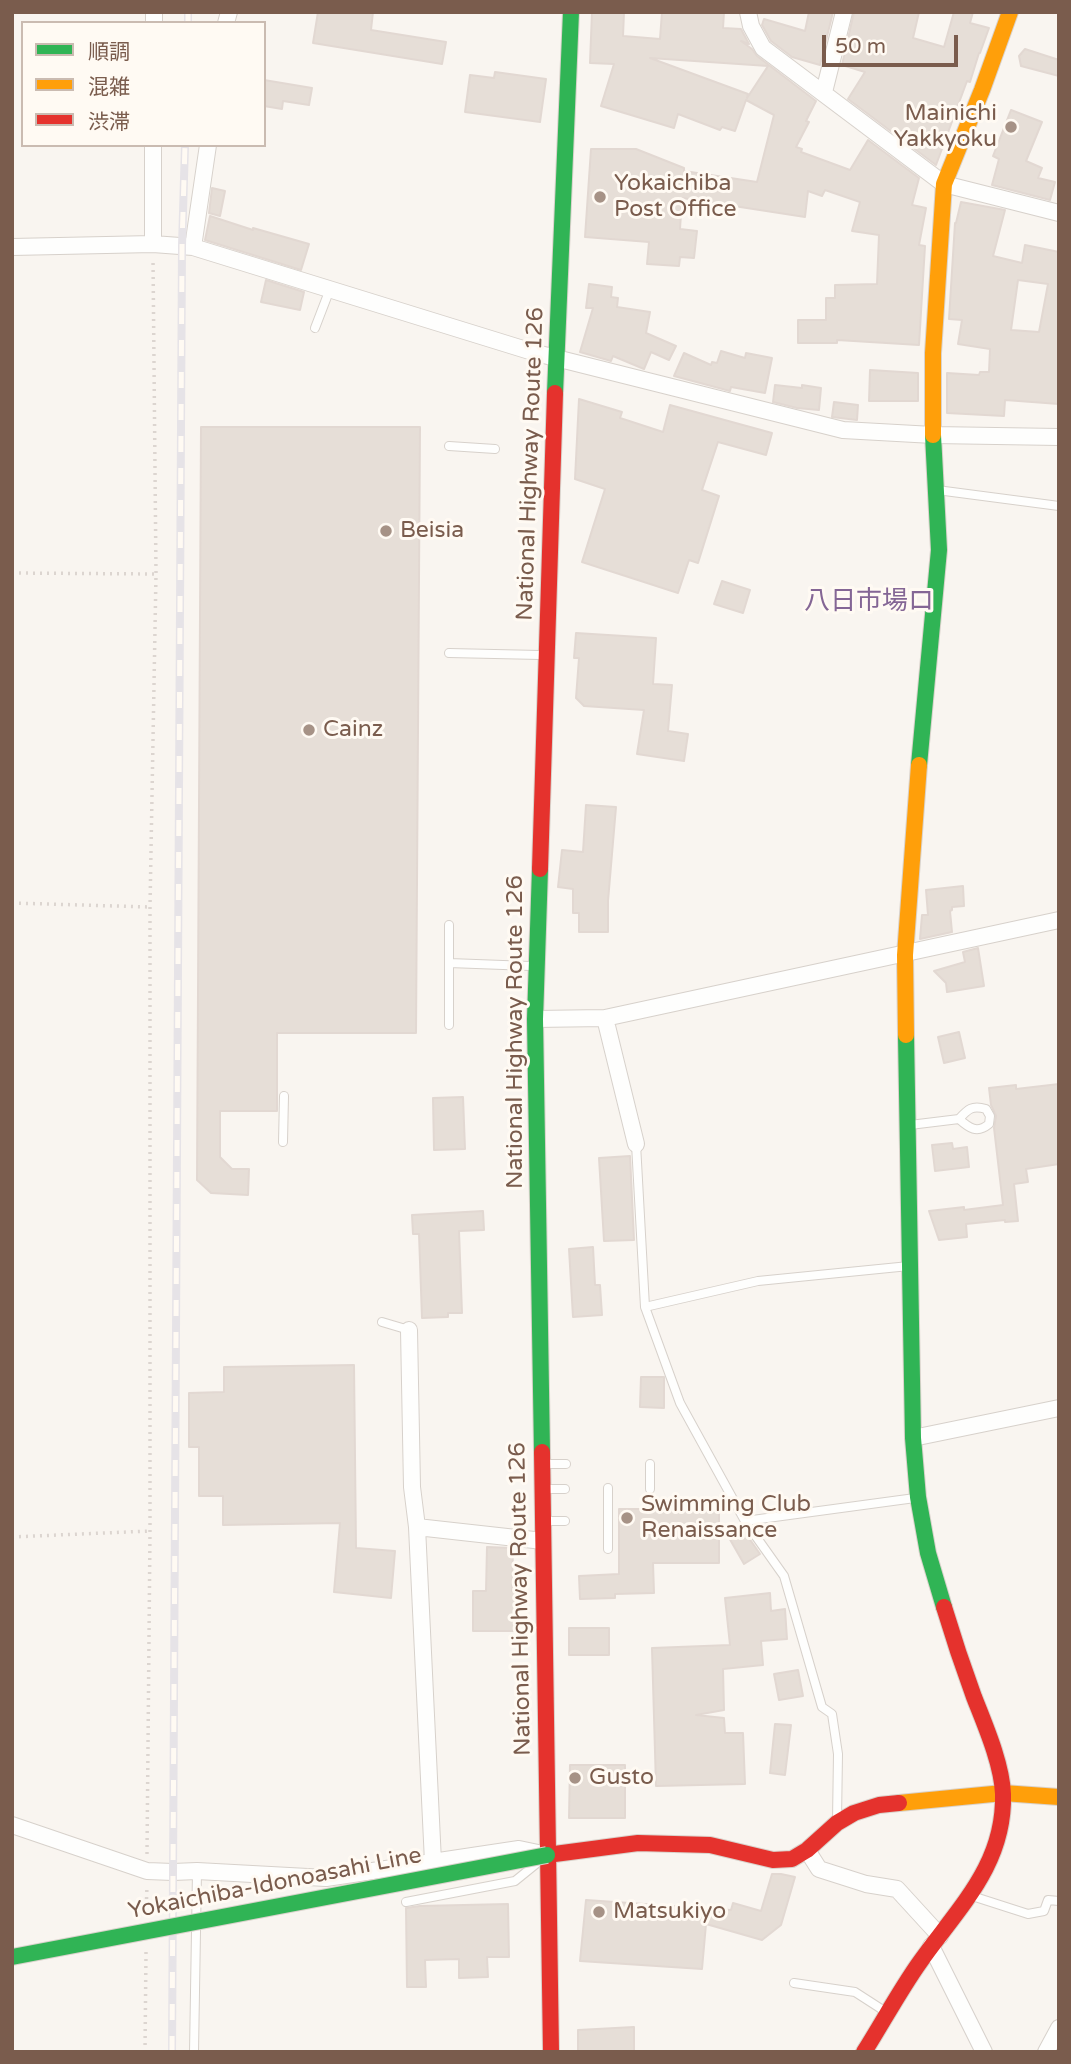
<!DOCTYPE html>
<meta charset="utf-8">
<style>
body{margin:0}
#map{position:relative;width:1071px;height:2064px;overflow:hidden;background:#f9f5f0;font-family:"Varela Round","Noto Sans JP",sans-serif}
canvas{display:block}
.frame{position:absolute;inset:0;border:14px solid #7a5c4d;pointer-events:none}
.legend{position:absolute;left:21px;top:21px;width:245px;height:126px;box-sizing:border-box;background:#fffaf3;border:2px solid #cabbb1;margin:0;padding:9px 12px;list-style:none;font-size:21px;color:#7a5c4d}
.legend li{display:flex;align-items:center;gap:14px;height:35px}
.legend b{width:35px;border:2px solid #cabbb1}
.scale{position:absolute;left:822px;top:35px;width:136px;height:32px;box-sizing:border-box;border:4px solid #7a5c4d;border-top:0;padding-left:9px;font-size:21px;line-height:24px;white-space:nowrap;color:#7a5c4d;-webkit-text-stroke:5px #fffaf3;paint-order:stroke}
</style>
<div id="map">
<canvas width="1071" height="2064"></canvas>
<div class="frame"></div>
<ul class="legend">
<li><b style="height:9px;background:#30b455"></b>順調</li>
<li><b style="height:9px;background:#ff9f0a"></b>混雑</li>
<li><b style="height:9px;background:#e5322d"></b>渋滞</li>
</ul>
<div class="scale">50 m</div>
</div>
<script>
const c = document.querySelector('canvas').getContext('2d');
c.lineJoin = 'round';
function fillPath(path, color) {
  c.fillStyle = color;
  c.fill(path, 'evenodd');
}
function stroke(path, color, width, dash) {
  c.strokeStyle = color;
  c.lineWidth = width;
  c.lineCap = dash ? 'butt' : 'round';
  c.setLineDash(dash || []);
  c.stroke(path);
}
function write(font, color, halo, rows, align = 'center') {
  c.font = font + ' "Varela Round","Noto Sans JP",sans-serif';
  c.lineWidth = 6;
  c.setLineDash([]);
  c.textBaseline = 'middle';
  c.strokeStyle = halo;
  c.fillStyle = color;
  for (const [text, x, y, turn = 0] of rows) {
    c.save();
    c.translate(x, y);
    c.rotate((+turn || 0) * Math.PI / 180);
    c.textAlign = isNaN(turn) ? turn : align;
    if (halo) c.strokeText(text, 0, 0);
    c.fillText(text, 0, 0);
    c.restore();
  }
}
const building = new Path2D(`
 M318 12H373L371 30 446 42 442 64 313 43Z
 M592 12H624L623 36 660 39 662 12H724L723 28 741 29 749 44 741 41 752 49 757 56 816 101 806 121 809 122 796 147 802 149 801 152 850 170 868 140 919 178 912 205 926 208 919 245 925 246 919 345 837 340V343H798V320H826V298H835V285L877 284 879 235 852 231 860 202 825 190 822 196 808 191 805 217 682 198 680 229 697 231 694 258 680 257 679 266 647 264 649 242 585 237 591 149H636L684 168V171L757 182 774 115 746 100 735 131 722 127 720 130 678 114 674 128 601 106 614 64 590 63ZM650 58 768 66 747 98 748 94Z
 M809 12H833L820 65 792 57 771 41 762 25 764 19 805 31Z
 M854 12H919L913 38 944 47 954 12H973L970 23 989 28 980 53H979L970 82 967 81 936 165 848 99 865 72 842 65Z
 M1025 49 1059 60V76L1021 66 1019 56Z
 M495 72 546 79 540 122 465 112 470 75 494 78Z
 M264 80 312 88 309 105 283 101 282 109 264 106Z
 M1011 110 1042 122 1026 161 1042 168 1038 178 1055 182 1050 200 992 185 999 159 993 156Z
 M212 188 225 191 220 216 209 213Z
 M961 202 1005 210 993 256 1022 263 1025 245 1059 252V404L1005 400 1004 416 947 413V373L979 375 980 372H989L990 349 958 344 962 320 949 319 955 223H956ZM1018 280 1048 284 1039 332 1011 330Z
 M210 216 253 230V228L309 244 301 270 205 240Z
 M266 280 304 292 300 310 261 302Z
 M589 284 612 287 611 297 618 298 617 307 650 312 646 333 676 346 669 360 651 352 644 369 613 356 611 361 580 352 593 308H586Z
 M721 351 745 358 746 353 772 358 765 393 731 387 730 391 674 376 684 353 711 365 712 362 717 363Z
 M870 370 918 373V401H869Z
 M775 385 802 388V385L821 388 819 410 797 408 773 402Z
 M579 399 622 412 620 418 663 432 670 405 772 433 766 455 718 442 702 490 719 496 698 563 689 560 678 593 582 562 605 489 575 479Z
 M834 402 858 405 857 420 832 417Z
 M201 427H420L416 1033H277V1111H220V1157L232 1169H249L248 1195 211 1193 197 1180Z
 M722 581 750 590 743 613 714 604Z
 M576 633 656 638 653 684 672 685 668 731 688 734 684 761 637 754 644 710 584 706 576 698 579 658H574Z
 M586 805 616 807 608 901V932H579V913H573V889L558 887 562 850 583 852Z
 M963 886 964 906 952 907V910L950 911 952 932 920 939 922 915H928L926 890Z
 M978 948 984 986 947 992 946 983 934 971 965 962 963 952Z
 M959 1032 965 1058 944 1063 938 1037Z
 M1059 1084V1164L1026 1169 1028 1182 1014 1184 1018 1221 1005 1222V1220L966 1224 967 1237 939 1240 929 1211 964 1207V1210L1003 1205 994 1128 996 1116 991 1105 989 1088 1016 1085V1089Z
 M463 1097 465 1149 434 1150 433 1098Z
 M952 1143 953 1149 967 1147 969 1167 935 1171 932 1145Z
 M630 1156 634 1240 604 1241 599 1158Z
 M483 1211 484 1230 459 1231 462 1313H448V1317L422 1318 419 1234H413L412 1215Z
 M593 1247 595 1285H600L602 1315 573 1317 569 1249Z
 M354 1365 356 1548 395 1551 391 1598 334 1592 340 1523 223 1525V1496H199V1447H189V1393L224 1392V1367Z
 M641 1377H664V1408L640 1407Z
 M619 1509H719V1563H653L654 1593 615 1594V1598L580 1599 579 1576 619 1574Z
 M742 1528 760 1554 744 1564 728 1536Z
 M487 1547 513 1548 512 1591H518V1631H473V1591H486Z
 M770 1593 771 1611 785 1609 787 1639 761 1641 763 1665 723 1669 724 1710 696 1715 724 1718 725 1733H743L745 1784 656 1786 652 1648 730 1645 725 1598Z
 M569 1628H609V1655H569Z
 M798 1670 803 1696 779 1700 774 1674Z
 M775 1724 791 1725 785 1775 770 1773Z
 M570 1765H625V1818H569Z
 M772 1874H781L795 1877 781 1925 762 1940 706 1924 702 1969 580 1961 586 1900 731 1910 733 1903 761 1911Z
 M508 1904 509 1957H487L488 1977 459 1978V1959L425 1960 426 1987H407L406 1908 420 1906Z
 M634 2027V2052H578V2030Z`);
const path = new Path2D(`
 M12 573 156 574
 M12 903 150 907
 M12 1537 150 1531
 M147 1854 150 1531V907L156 574 153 258
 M146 1913 147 1886
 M145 2052 146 1952`);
const lane = new Path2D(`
 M315 328 330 289
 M449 446 495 449
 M937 490 1059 506
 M449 653 540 655
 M449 925V1025
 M449 963 530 966
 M910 1125 959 1119C968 1109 972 1105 986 1109L990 1116 989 1124C977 1134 969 1128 959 1119
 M283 1142 284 1096
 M636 1144 645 1307 680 1403 745 1521 784 1576 822 1707 832 1714 838 1754 837 1820
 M645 1307 758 1281 909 1266
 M382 1322 409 1330
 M548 1464H566
 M547 1489H565
 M650 1489V1464
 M547 1521H565
 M745 1521 915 1498
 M608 1549V1488
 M972 1896 1028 1914 1044 1911 1048 1900 1059 1901
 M406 1902 515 1881 536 1864
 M794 1983 855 1992 886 2012
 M194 2052 197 1871`);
const street = new Path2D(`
 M748 12 751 26 763 48 944 184 1059 213
 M154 23V12
 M226 23 229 12
 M824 92 844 12
 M153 244V145
 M12 247 153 244 193 247 536 353 843 430 933 435 1059 437
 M193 247 208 145
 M605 1018 636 1144
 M535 1019 605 1018 1059 920
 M409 1330 412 1487 417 1527 433 1862
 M913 1438 1059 1408
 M417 1527 543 1541
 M12 1825 147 1871 173 1872 197 1871 326 1878 519 1849 538 1853
 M807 1850 819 1869 866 1884 897 1889 940 1936
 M931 1946 984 2052
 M1046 2052 1059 2028`);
const fast = new Path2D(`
 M555 393 571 12
 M919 765 939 550 933 435
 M540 869 535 1019 542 1452
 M906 1035 913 1438 918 1497 928 1553 944 1607`);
const slow = new Path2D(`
 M933 435V353L944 184 982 90 1010 12
 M906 1035 905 955 919 765
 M899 1803 1003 1793 1059 1797`);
const jam = new Path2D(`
 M540 869 555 393
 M542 1452 551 2052
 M547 1855 638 1843 710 1845 773 1860 792 1859 807 1850 837 1823 854 1813 879 1805 899 1803
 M864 2052C883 2022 900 1990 920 1962 958 1908 1005 1865 1003 1794 1002 1764 985 1725 974 1697 963 1667 953 1637 944 1607`);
const rail = new Path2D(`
 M188 23V12
 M172 2052 182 246 185 145`);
const fastBridge = new Path2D(`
 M12 1957 547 1855`);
const markers = [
 [1011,127,7,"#a69286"],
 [600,197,7,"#a69286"],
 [386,531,7,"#a69286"],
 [309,730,7,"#a69286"],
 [627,1518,7,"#a69286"],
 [575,1778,7,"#a69286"],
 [599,1912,7,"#a69286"]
];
const poiNames = [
 ["Mainichi",997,114,"right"],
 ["Yakkyoku",997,140,"right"],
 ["Yokaichiba",614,184],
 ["Post Office",614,210],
 ["Beisia",400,531],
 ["Cainz",323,730],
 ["Swimming Club",641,1505],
 ["Renaissance",641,1531],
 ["Gusto",589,1778],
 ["Matsukiyo",613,1912]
];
const streetNames = [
 ["National Highway Route 126",531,464,-88],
 ["National Highway Route 126",516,1032,-90],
 ["National Highway Route 126",521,1599,-91],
 ["Yokaichiba-Idonoasahi Line",275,1884,-11]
];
const quarterNames = [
 ["八日市場ロ",869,602]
];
fillPath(building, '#e6ded7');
stroke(building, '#e2d8d2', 2);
stroke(lane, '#d7d1cb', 10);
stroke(street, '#d7d1cb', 18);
stroke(fast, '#d9d2cb', 18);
stroke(slow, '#d9d2cb', 18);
stroke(jam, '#d9d2cb', 18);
stroke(path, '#dcd5d0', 3.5, [2, 5]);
stroke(lane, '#fefefd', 8);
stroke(street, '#fefefd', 16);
stroke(fast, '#30b455', 16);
stroke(slow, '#ff9f0a', 16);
stroke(jam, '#e5322d', 16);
stroke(rail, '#e6e3e7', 8);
stroke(rail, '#fffaf3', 5, [16]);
stroke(fastBridge, '#d9d2cb', 18, []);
stroke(fastBridge, '#30b455', 16);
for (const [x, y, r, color] of markers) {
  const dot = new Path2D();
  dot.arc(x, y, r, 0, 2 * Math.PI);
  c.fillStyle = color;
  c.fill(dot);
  stroke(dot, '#fffaf3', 2.5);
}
write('23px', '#7a5c4d', '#fffaf3', poiNames, 'left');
write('23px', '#7a5c4d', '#fffaf3', streetNames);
write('26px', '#846695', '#fffaf3', quarterNames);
</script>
